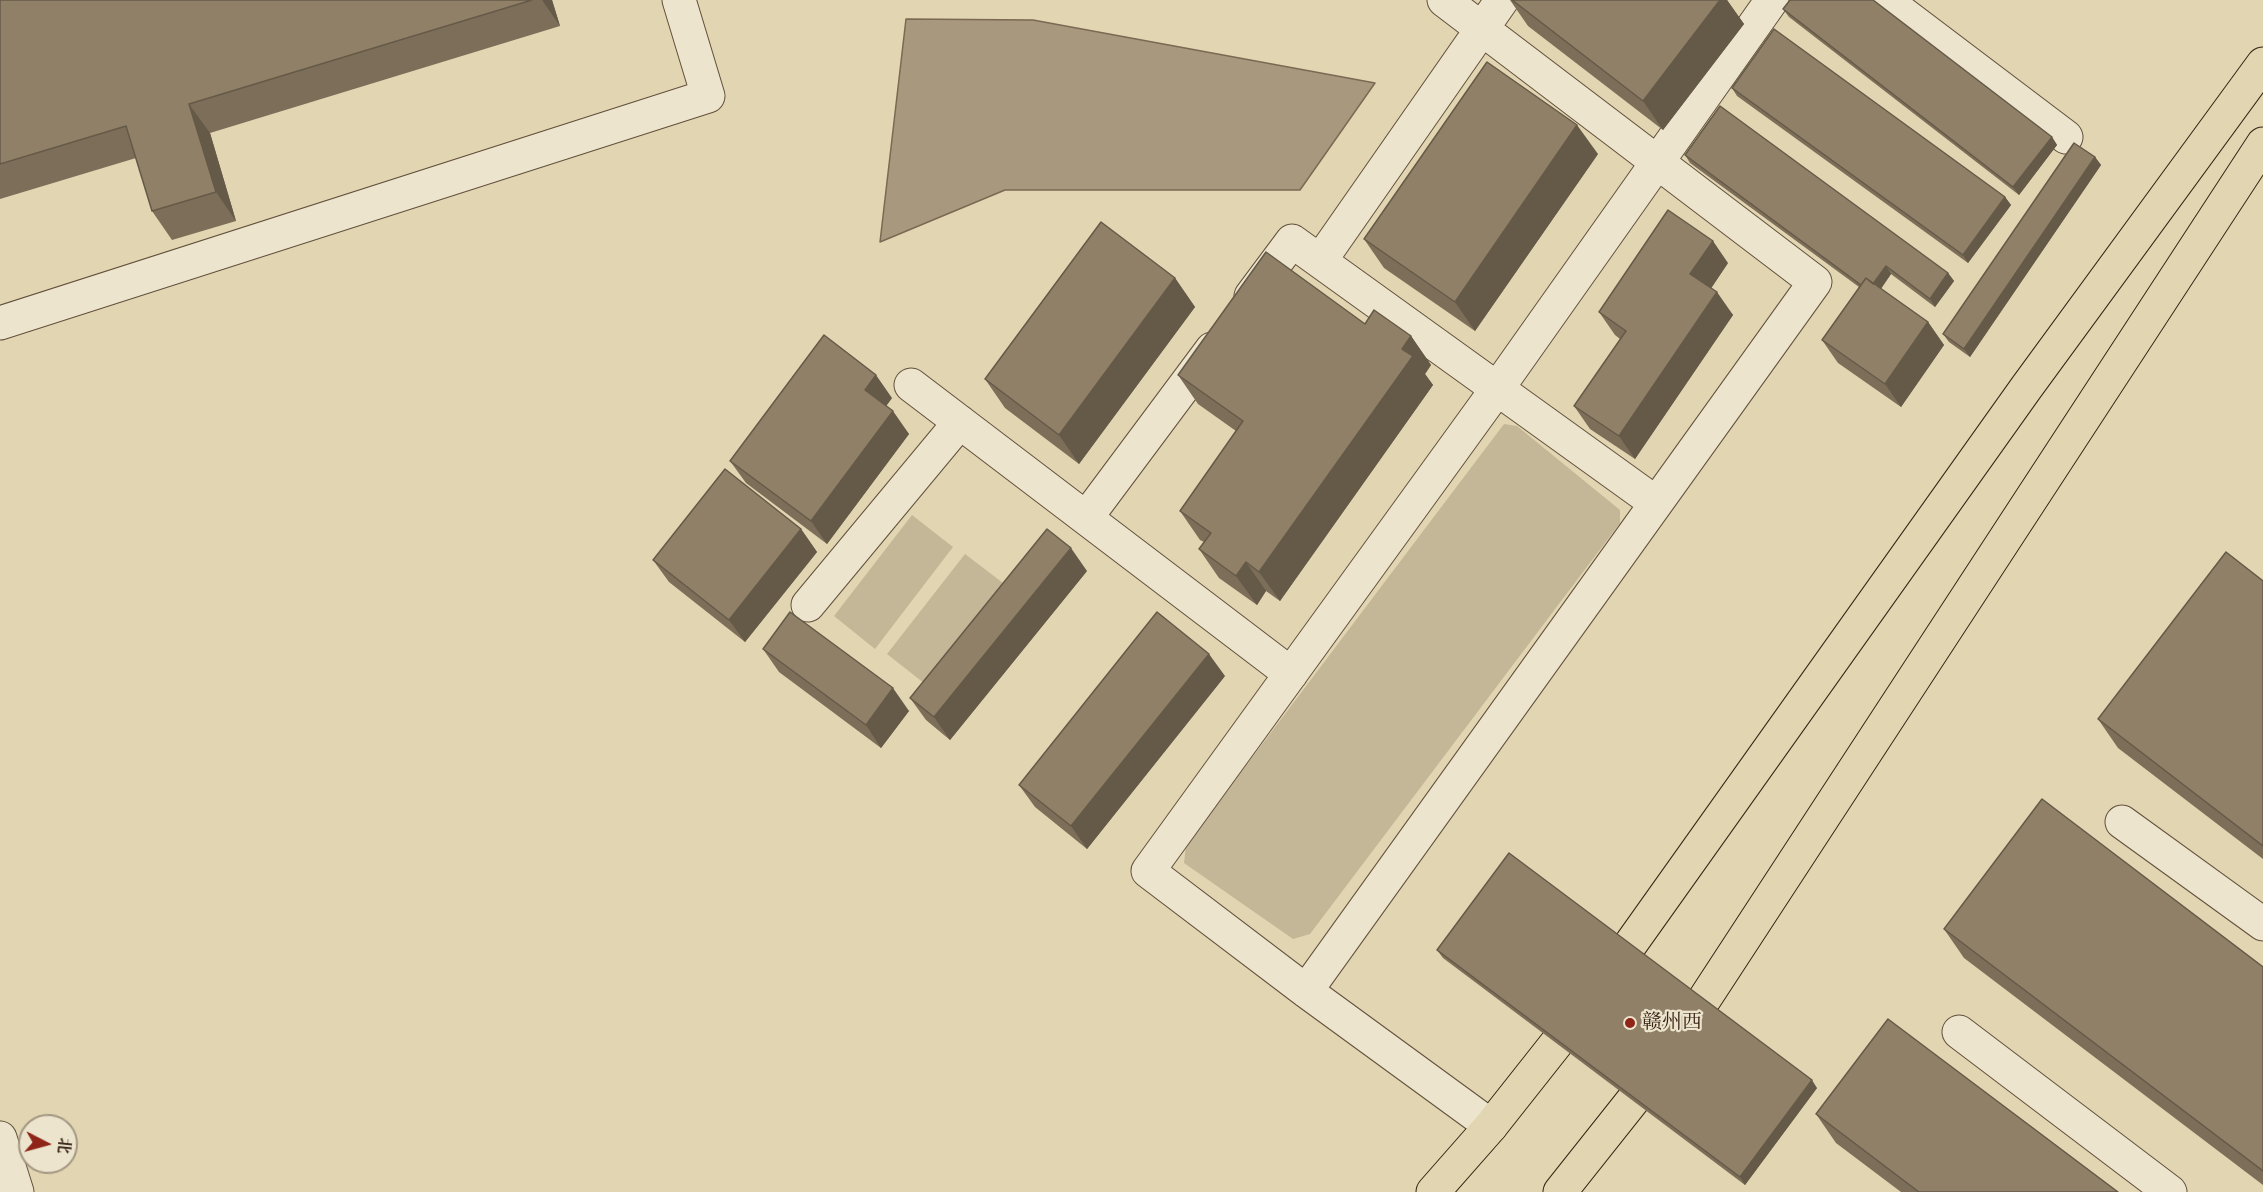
<!DOCTYPE html>
<meta charset="utf-8">
<style>
body{margin:0}
#map{position:relative;width:2263px;height:1192px;overflow:hidden;background:#e1d5b2;font-family:"IM FELL French Canon","Noto Serif SC",serif}
canvas{display:block}
.north{position:absolute;left:18px;top:1114px;width:60px;height:60px;box-sizing:border-box;background:#ece4cd;border:2px solid #a49783;border-radius:50%;rotate:96deg;font-size:16px;font-weight:700;line-height:24px;text-align:center;color:#382315}
.north::after{content:'';display:block;margin:auto;width:21px;height:27px;background:#8f2418;clip-path:polygon(50% 0,100% 100%,50% 72%,0 100%)}
</style>
<div id="map">
<canvas width="2263" height="1192"></canvas>
<div class="north">北</div>
</div>
<script>
const c = document.querySelector('canvas').getContext('2d');
c.lineJoin = 'round';
function fillPath(path, color) {
  c.fillStyle = color;
  c.fill(path, 'evenodd');
}
function stroke(path, color, width, dash) {
  c.strokeStyle = color;
  c.lineWidth = width;
  c.lineCap = dash ? 'butt' : 'round';
  c.setLineDash(dash || []);
  c.stroke(path);
}
function write(font, color, halo, rows, align = 'center') {
  c.font = font + ' "IM FELL French Canon","Noto Serif SC",serif';
  c.lineWidth = 4.5;
  c.setLineDash([]);
  c.textBaseline = 'middle';
  c.strokeStyle = halo;
  c.fillStyle = color;
  for (const [text, x, y, turn = 0] of rows) {
    c.save();
    c.translate(x, y);
    c.rotate((+turn || 0) * Math.PI / 180);
    c.textAlign = isNaN(turn) ? turn : align;
    if (halo) c.strokeText(text, 0, 0);
    c.fillText(text, 0, 0);
    c.restore();
  }
}
const green = new Path2D(`
 M1504 424 1517 426 1620 510V523L1310 934 1293 939 1184 863 1186 845Z
 M912 515 953 547 875 649 834 616Z
 M965 554 1007 586 929 687 887 654Z`);
const water = new Path2D(`
 M906 19 1033 20 1375 83 1300 190H1005L880 242Z`);
const minor = new Path2D(`
 M1885 0 2066 137
 M1320 261 1502 0
 M1251 296 1292 241 1656 503
 M0 323 708 96 679 0
 M911 385 1291 674
 M1086 518 1212 349
 M808 605 960 422
 M2122 822 2263 924
 M1306 991 1815 282 1444 0
 M1959 1032 2170 1192
 M1491 1126 1306 991 1148 871 1497 389 1772 0`);
const tertiary = new Path2D(`
 M0 1138 17 1192`);
const motorway = new Path2D(`
 M1433 1192 1491 1126 1593 997 2026 388 2263 64
 M1560 1192 1664 1061 2263 144`);
const wall = new Path2D(`
 M0 0H552L560 26 210 133 236 221 172 240 152 211 136 158 0 199Z
 M1510 0H1727L1744 24 1663 130 1528 26Z
 M1783 9 2052 137 2057 145 2019 195 1789 17Z
 M1732 88 2005 197 2011 205 1968 263 1737 96Z
 M1598 154 1475 331 1384 268 1364 239Z
 M1685 155 1948 273 1954 281 1935 307 1891 274 1881 289 1928 322 1944 345 1901 407 1838 363 1822 340 1859 287 1690 163Z
 M2095 157 2101 165 1970 357 1949 342 1943 334Z
 M1728 263 1711 288 1733 315 1635 459 1590 429 1574 406 1620 339 1615 335 1599 312Z
 M1175 278 1195 307 1079 464 1005 408 985 379Z
 M1411 336 1431 365 1425 374 1433 385 1280 601 1266 591 1257 605 1219 578 1199 549 1204 542 1200 540 1180 511 1236 431 1198 404 1178 375Z
 M892 398 886 406 909 434 827 544 746 483 730 461Z
 M801 529 817 552 745 642 669 582 653 560Z
 M1087 571 950 740 926 720 910 698Z
 M2263 581V859L2118 748 2098 719Z
 M763 649 909 711 881 748 779 672Z
 M1225 676 1087 849 1035 807 1019 785Z
 M1944 929 2263 967V1185L1964 958Z
 M1437 950 1817 1088 1745 1185 1443 958Z
 M1816 1114 2118 1192H1901L1836 1143Z`);
const shadedWall = new Path2D(`
 M542 0H552L560 26Z
 M1720 0H1727L1744 24 1663 130 1643 101Z
 M189 104 210 133 236 221 216 192Z
 M1577 125 1598 154 1475 331 1455 302Z
 M2052 137 2057 145 2019 195 2013 187Z
 M2095 157 2101 165 1970 357 1964 349Z
 M2005 197 2011 205 1968 263 1963 255Z
 M1713 241 1728 263 1706 296 1690 274Z
 M1886 266 1891 274 1874 298 1869 290Z
 M1948 273 1954 281 1935 307 1930 299Z
 M1175 278 1195 307 1079 464 1059 435Z
 M1717 292 1733 315 1635 459 1619 436Z
 M1928 322 1944 345 1901 407 1885 384Z
 M1411 336 1431 365 1425 374 1433 385 1280 601 1259 572Z
 M876 375 892 398 881 413 865 390Z
 M893 411 909 434 827 544 811 521Z
 M801 529 817 552 745 642 729 620Z
 M1071 548 1087 571 950 740 934 717Z
 M1246 562 1266 591 1257 605 1236 576Z
 M1209 654 1225 676 1087 849 1071 826Z
 M893 688 909 711 881 748 866 725Z
 M1812 1080 1817 1088 1745 1185 1740 1177Z`);
const building = new Path2D(`
 M0 0H532L189 104 216 192 152 211 126 126 0 164Z
 M1512 0H1720L1643 101Z
 M1790 0H1873L2052 137 2013 187 1783 9Z
 M1774 29 2005 197 1963 255 1732 88Z
 M1487 62 1577 125 1455 302 1364 239Z
 M1720 106 1948 273 1930 299 1886 266 1873 284 1866 278 1861 285 1685 155Z
 M2074 143 2095 157 1964 349 1943 334Z
 M1668 210 1713 241 1690 274 1717 292 1619 436 1574 406 1626 331 1599 312Z
 M1101 222 1175 278 1059 435 985 379Z
 M1266 252 1365 324 1374 310 1411 336 1402 349 1413 356 1259 572 1246 562 1236 576 1199 549 1211 533 1180 511 1243 421 1178 375Z
 M1866 278 1928 322 1885 384 1822 340Z
 M824 335 876 375 865 390 893 411 811 521 730 461Z
 M725 469 801 529 729 620 653 560Z
 M1047 529 1071 548 934 717 910 698Z
 M2226 552 2263 581V846L2098 719Z
 M790 612 893 688 866 725 763 649Z
 M1157 612 1209 654 1071 826 1019 785Z
 M2042 799 2263 967V1171L1944 929Z
 M1509 853 1812 1080 1740 1177 1437 950Z
 M1888 1019 2118 1192H1919L1816 1114Z`);
const markers = [
 [1630,1023,6,"#8f2418"]
];
const poiNames = [
 ["赣州西",1642,1023]
];
fillPath(green, '#c4b797');
fillPath(water, '#a8987d');
stroke(water, '#7b6953', 1.5);
stroke(minor, '#62503c', 35);
stroke(tertiary, '#62503c', 35);
stroke(motorway, '#382315', 35);
stroke(minor, '#ece4cd', 33);
stroke(tertiary, '#ece4cd', 33);
stroke(motorway, '#e1d5b2', 33);
fillPath(wall, '#7c6e59');
fillPath(shadedWall, '#655a48');
fillPath(building, '#908067');
stroke(building, '#655a48', 1.5);
for (const [x, y, r, color] of markers) {
  const dot = new Path2D();
  dot.arc(x, y, r, 0, 2 * Math.PI);
  c.fillStyle = color;
  c.fill(dot);
  stroke(dot, '#ece4cd', 2);
}
write('20px', '#382315', '#ece4cd', poiNames, 'left');
</script>
